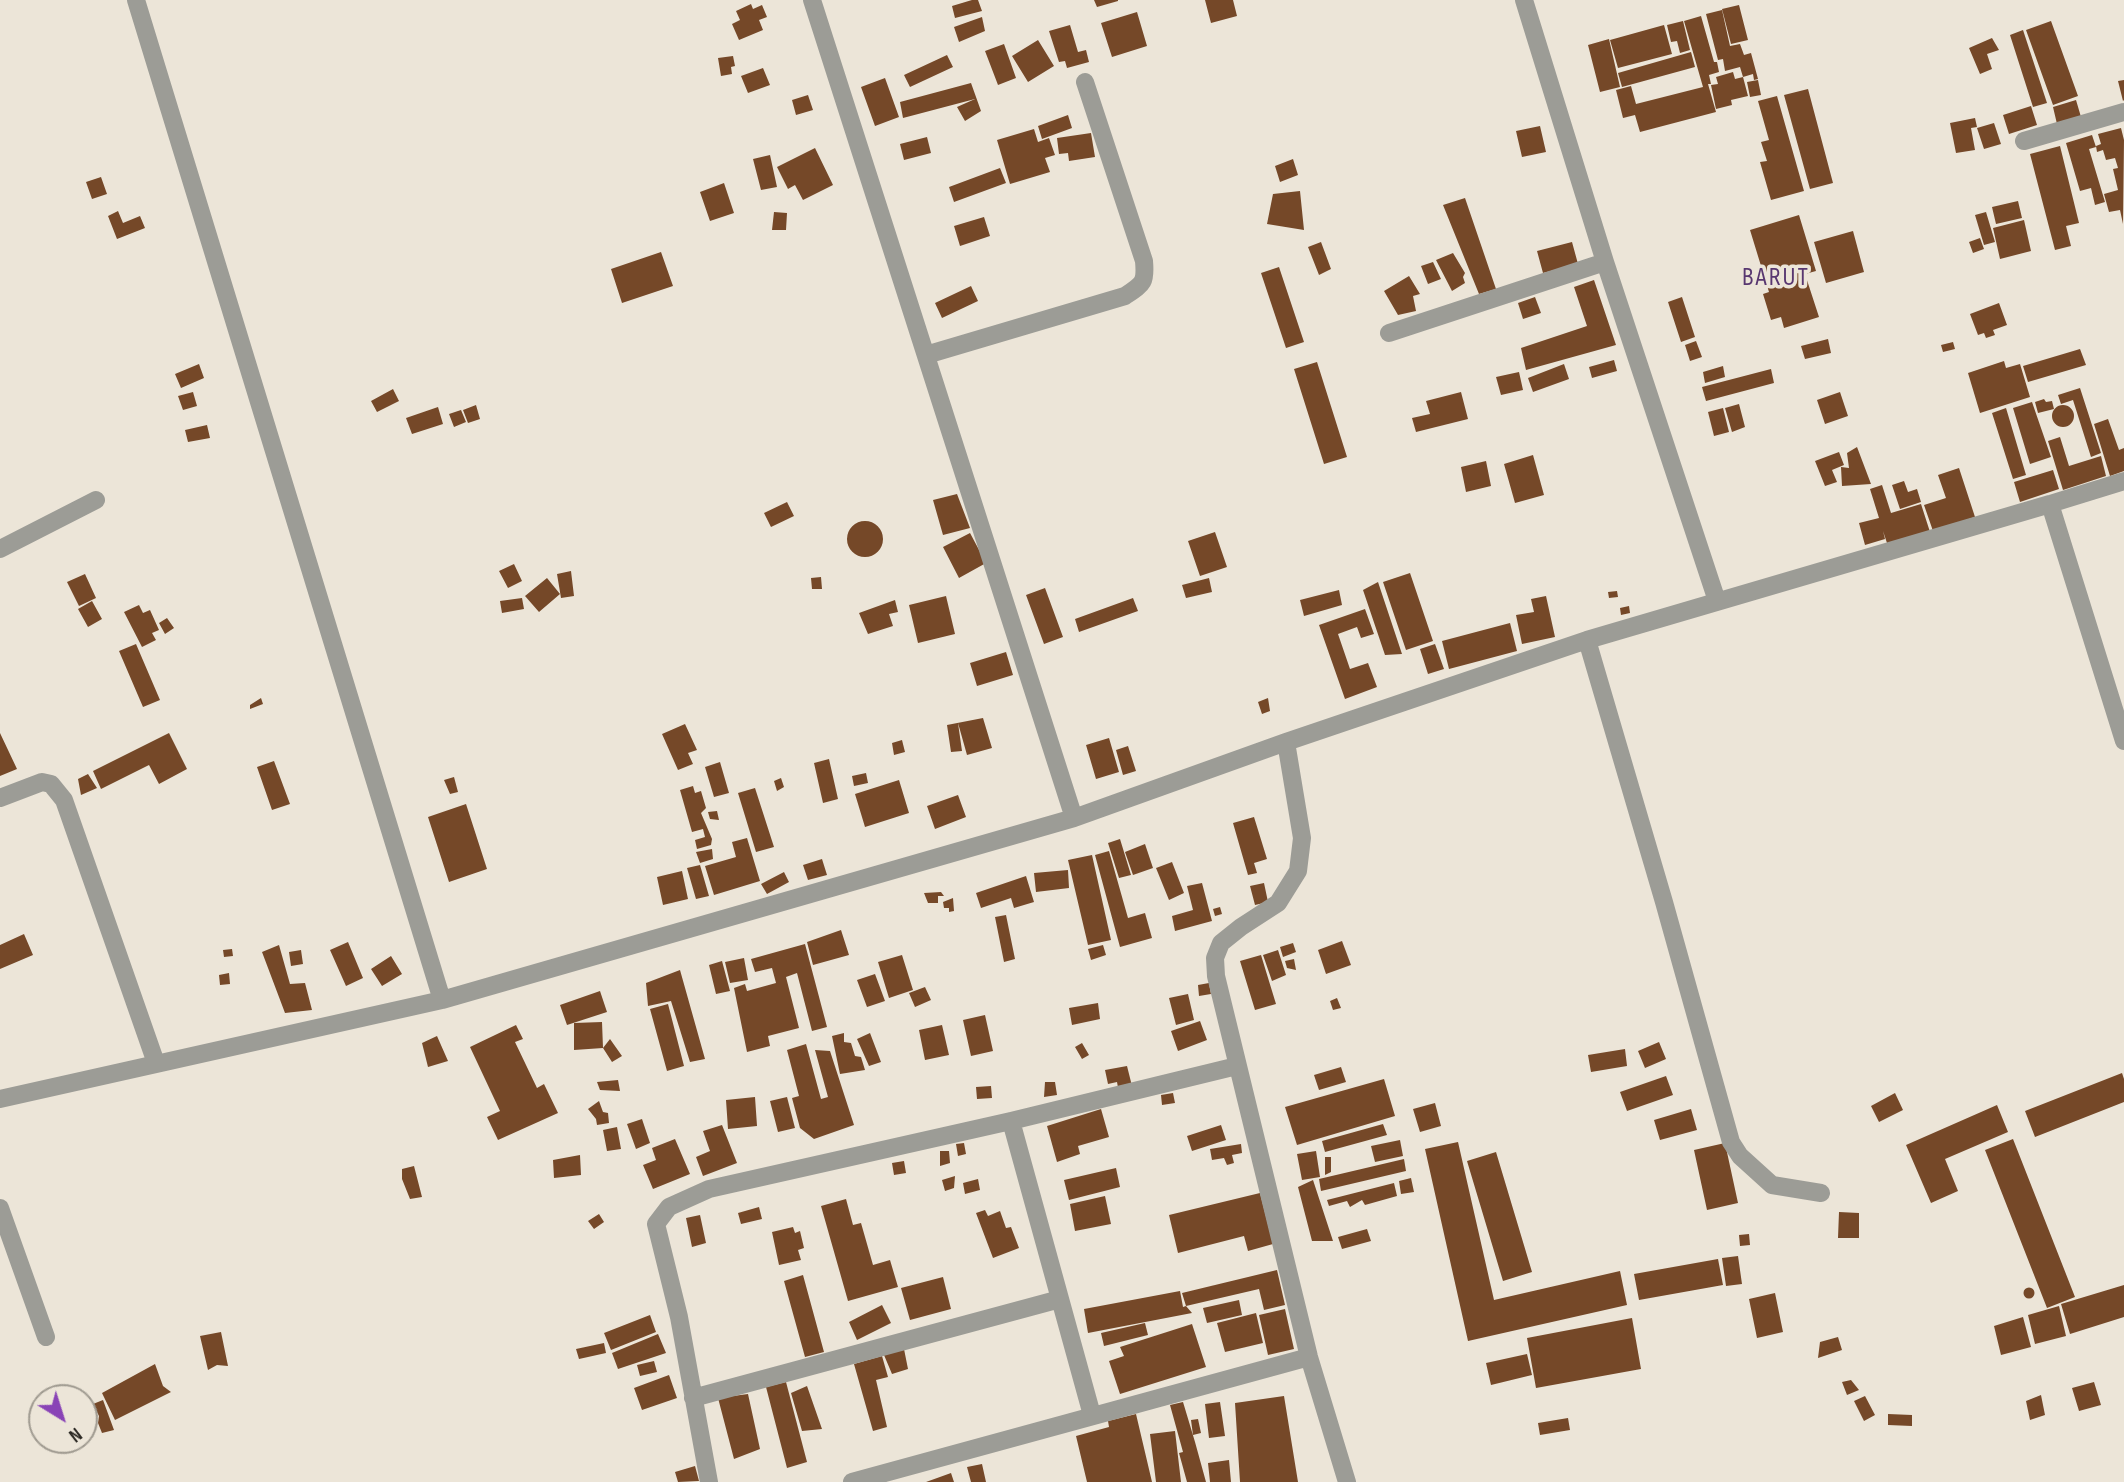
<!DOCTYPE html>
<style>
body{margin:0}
#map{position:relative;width:2124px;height:1482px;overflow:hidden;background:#ece5d8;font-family:"Sofia Sans Condensed",sans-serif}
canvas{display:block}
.north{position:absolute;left:28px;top:1384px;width:70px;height:70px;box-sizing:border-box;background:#ece5d8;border:2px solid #9f9a90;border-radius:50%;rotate:142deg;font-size:19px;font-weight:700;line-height:28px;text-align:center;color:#2c2924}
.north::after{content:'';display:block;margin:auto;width:24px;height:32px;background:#8943b6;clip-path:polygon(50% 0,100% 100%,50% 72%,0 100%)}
</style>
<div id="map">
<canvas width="2124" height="1482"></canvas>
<div class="north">N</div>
</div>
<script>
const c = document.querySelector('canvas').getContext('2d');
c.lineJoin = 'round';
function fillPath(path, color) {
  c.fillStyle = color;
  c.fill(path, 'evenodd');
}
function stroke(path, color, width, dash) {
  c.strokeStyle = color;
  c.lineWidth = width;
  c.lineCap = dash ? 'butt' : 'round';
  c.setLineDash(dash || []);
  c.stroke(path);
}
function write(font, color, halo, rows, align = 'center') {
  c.font = font + ' "Sofia Sans Condensed",sans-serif';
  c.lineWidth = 7;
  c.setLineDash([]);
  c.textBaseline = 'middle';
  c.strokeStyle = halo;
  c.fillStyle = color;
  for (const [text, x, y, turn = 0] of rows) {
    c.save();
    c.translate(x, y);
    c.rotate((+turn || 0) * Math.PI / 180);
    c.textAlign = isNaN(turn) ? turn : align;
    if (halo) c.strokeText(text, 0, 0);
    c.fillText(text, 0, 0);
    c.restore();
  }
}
const building = new Path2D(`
 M972 0H978L982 11 955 18 952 6Z
 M1094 0H1118V1L1097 7Z
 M1205 0H1233L1237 16 1211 23Z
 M751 4 753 9 762 5 767 17 759 20 763 30 739 40 732 24 740 20 736 11Z
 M1739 5 1748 40 1731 44 1722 9Z
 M1722 10 1730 46 1740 44 1744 55 1751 53 1758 79 1754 80 1753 74 1743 77 1740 67 1725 71 1723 59 1718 60 1706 14Z
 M1137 12 1147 46 1112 57 1101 23Z
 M1701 16 1714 62H1717L1719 72 1709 75 1711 84H1708L1716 112 1640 132 1635 115 1623 118 1616 90 1631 86 1636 104 1703 87 1684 21Z
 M982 17 985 31 959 42 954 27Z
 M1683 21 1690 50 1680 53 1677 41 1671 42 1667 25Z
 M2051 21 2078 96 2053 105 2026 30Z
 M1070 25 1078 52 1086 50 1089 62 1067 68 1065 61 1059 62 1049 31Z
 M1664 25 1672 54 1618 68 1610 40Z
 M2023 30 2047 103 2033 107 2010 35Z
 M1992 38 1999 50 1987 54 1992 69 1980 74 1969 48Z
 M1609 39 1620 87 1600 92 1588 45Z
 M1038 40 1054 66 1028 82 1012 56Z
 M1004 44 1016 78 998 85 985 51Z
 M1691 52 1695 67 1622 87 1618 73Z
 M947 55 953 67 910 87 904 75Z
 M733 56 735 66 731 67 732 74 721 76 718 58Z
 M763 68 770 85 748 93 741 76Z
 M1733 72 1735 79 1743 77 1748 96 1731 100 1732 105 1716 109 1711 85 1718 84 1716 77Z
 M885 78 899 117 875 126 861 87Z
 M1758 80 1761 95 1750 97 1747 82Z
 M2124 80V100L2123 101 2118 81Z
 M971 83 981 111 965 121 957 107 975 99 903 118 900 102Z
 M1808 89 1833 183 1810 189 1784 95Z
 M808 95 813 110 796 115 792 100Z
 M1777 96 1804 191 1771 200 1760 162 1767 161 1761 142 1769 140 1758 101Z
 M2076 100 2081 117 2057 124 2053 107Z
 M2031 106 2037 125 2009 134 2003 115Z
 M1068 115 1072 128 1042 139 1038 126Z
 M1975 118 1977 127 1971 128 1975 150 1956 153 1950 123Z
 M1994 123 2001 144 1984 149 1977 128Z
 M1540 126 1546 152 1522 157 1516 131Z
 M2121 128 2124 140 2123 224 2120 210 2109 212 2104 194 2118 190 2113 169 2118 168 2115 158 2106 160 2103 150 2097 152 2096 146 2101 144 2098 134Z
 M1034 129 1038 142 1049 138 1055 155 1045 158 1050 172 1010 184 997 140Z
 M1091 133 1095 157 1069 161 1068 153 1059 154 1057 138Z
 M2092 135 2096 147 2089 149 2105 202 2095 205 2091 188 2080 191 2066 143Z
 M927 137 931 153 904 160 900 144Z
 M2060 146 2079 223 2066 226 2071 246 2055 250 2030 154Z
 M815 148 833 185 803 200 795 185 788 189 777 167Z
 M770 155 777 187 761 190 753 159Z
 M1293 159 1298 175 1280 182 1275 166Z
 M1000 168 1006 183 954 202 949 187Z
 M101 177 107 194 92 199 86 182Z
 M724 183 734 213 710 221 700 192Z
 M1300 191 1304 230 1267 224 1273 194Z
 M1465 198 1496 289 1479 294 1443 205Z
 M2018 201 2022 218 1996 224 1992 207Z
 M118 211 123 223 140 216 145 228 117 239 108 216Z
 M774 212 787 213 786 230H772Z
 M1986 212 1995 242 1984 245 1975 215Z
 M1799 215 1816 271 1805 274 1819 317 1784 328 1781 317 1771 320 1763 294 1769 292 1750 230Z
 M984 217 990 236 960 246 954 226Z
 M2024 220 2031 251 2000 259 1993 228Z
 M1853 231 1864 272 1826 283 1814 242Z
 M1980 238 1984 249 1973 253 1969 242Z
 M1321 242 1331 269 1319 275 1308 247Z
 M1572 242 1578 264 1543 273 1537 251Z
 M661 252 673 286 622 303 611 269Z
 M1453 253 1465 273 1463 277 1465 283 1452 291 1436 260Z
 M1433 262 1441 279 1428 284 1421 266Z
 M1279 267 1304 342 1286 348 1261 273Z
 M1409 276 1420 294 1413 296 1416 311 1398 315 1384 291Z
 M1594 280 1616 345 1526 370 1521 348 1587 326 1574 287Z
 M971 286 978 301 942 318 935 303Z
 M1535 297 1541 313 1523 319 1518 303Z
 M1682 297 1695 337 1681 342 1668 302Z
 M1999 303 2007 325 1993 330 1995 335 1986 338 1984 333 1978 335 1970 314Z
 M1828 339 1831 353 1805 359 1801 346Z
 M1696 341 1702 357 1690 361 1685 345Z
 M1953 342 1955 349 1943 352 1941 345Z
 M2080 349 2086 365 2028 382 2023 366Z
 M1614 360 1617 371 1592 378 1589 367Z
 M2004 361 2006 368 2020 364 2030 397 1980 413 1968 373Z
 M1317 362 1347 457 1324 464 1294 369Z
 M199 364 204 378 181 388 175 374Z
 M1564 364 1569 379 1533 392 1528 378Z
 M1723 366 1725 377 1705 383 1703 372Z
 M1771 369 1774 383 1706 401 1702 387Z
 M1519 372 1523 390 1501 395 1496 377Z
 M2080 388 2101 453 2091 457 2073 400 2061 404 2058 395Z
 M393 389 399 401 377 412 371 401Z
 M193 392 197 406 183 410 178 396Z
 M1461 392 1468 419 1416 432 1412 418 1430 414 1426 401Z
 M1840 392 1848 416 1825 424 1817 400Z
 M2044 399 2046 402 2052 401 2054 409 2038 413 2035 402Z
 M2032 402 2051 457 2030 464 2013 408Z
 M1739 404 1745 427 1732 432 1725 408Z
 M2052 416a11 11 0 1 1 22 0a11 11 0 1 1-22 0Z
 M476 405 480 419 468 423 463 410Z
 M438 407 443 424 412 434 406 418Z
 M1723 408 1729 432 1714 436 1708 412Z
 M2006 408 2026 475 2013 479 1992 413Z
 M461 410 466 422 454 427 449 414Z
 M2108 419 2119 450 2124 448V471L2110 476 2094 424Z
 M207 425 210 438 188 442 185 430Z
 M2060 437 2069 466 2101 456 2106 476 2063 490 2048 441Z
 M1857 447 1871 484 1842 486 1841 467 1849 468 1847 453Z
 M1839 452 1844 465 1832 470 1837 482 1825 486 1815 461Z
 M1533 455 1544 495 1515 503 1504 464Z
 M1486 461 1491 486 1466 492 1461 467Z
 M1959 468 1975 517 1933 531 1924 505 1946 498 1938 475Z
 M2053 470 2059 489 2020 502 2014 482Z
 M1904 481 1908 492 1917 489 1921 502 1900 509 1892 485Z
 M1882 485 1891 513 1921 504 1930 532 1888 546 1883 531 1885 539 1865 545 1859 523 1879 518 1870 489Z
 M957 494 970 528 943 535 933 500Z
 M787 502 794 516 771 527 764 513Z
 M847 539a18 18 0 1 1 36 0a18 18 0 1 1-36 0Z
 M1215 532 1227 567 1200 576 1188 541Z
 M970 533 986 563 959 578 943 547Z
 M514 564 522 581 508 588 499 571Z
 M571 571 574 596 561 598 557 574Z
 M1410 573 1433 641 1406 650 1383 582Z
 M85 574 96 598 79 606 67 582Z
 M821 577 822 589H812L811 578Z
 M547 578 560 594 539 612 525 596Z
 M1209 578 1212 592 1186 598 1182 585Z
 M1378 582 1402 654 1385 655 1363 590Z
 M1045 588 1063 637 1044 644 1026 595Z
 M1339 590 1342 605 1304 616 1300 600Z
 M1617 591 1618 597 1609 598 1608 592Z
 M946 596 955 634 918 643 909 605Z
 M1546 596 1555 637 1522 644 1516 615 1534 612 1531 599Z
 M522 598 524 609 502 613 500 601Z
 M1133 598 1138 611 1079 632 1075 619Z
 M895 600 898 612 889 614 893 626 868 634 859 613Z
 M92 601 102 619 88 627 78 609Z
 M139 605 143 613 150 610 159 630 152 633 156 640 142 647 124 612Z
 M1629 606 1630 613 1621 615 1620 608Z
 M1365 609 1374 634 1361 638 1357 627 1338 634 1350 669 1368 663 1377 687 1345 699 1319 625Z
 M167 618 174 628 165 634 159 623Z
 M1510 623 1517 651 1449 669 1442 641Z
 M136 644 160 700 143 707 119 651Z
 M1435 644 1444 669 1428 674 1420 649Z
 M1006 652 1013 675 977 686 970 663Z
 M261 698 263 704 250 709V705Z
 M1268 698 1270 711 1262 714 1258 702Z
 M983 718 992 748 967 755 958 723 962 751 951 752 947 725Z
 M685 724 697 750 688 753 693 764 678 770 662 734Z
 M0 733 17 769 0 776Z
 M169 733 187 769 159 784 149 765 101 789 93 771Z
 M1109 738 1119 772 1096 779 1086 745Z
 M902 740 905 752 894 755 892 743Z
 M1128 746 1136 771 1123 775 1116 750Z
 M829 759 838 799 823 803 814 763Z
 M274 761 290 804 272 810 257 767Z
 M720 762 729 793 714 797 705 767Z
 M866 773 868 783 854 786 852 776Z
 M88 774 97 788 81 795 78 779Z
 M454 777 458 792 450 794 444 780Z
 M781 778 784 787 777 791 774 781Z
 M899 780 909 813 865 827 855 794Z
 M693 786 695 793 701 791 706 808 701 813 712 839 711 845 697 849 695 840 705 837 703 829 692 832 680 790Z
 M755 788 774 847 756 852 738 793Z
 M958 795 966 817 935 829 927 806Z
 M466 804 487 869 449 882 428 817Z
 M717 811 719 820 710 819 708 812Z
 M1254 817 1267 859 1254 863 1257 873 1248 875 1233 823Z
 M747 838 760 881 714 895 705 866 736 857 732 842Z
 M1120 839 1131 875 1119 878 1108 843Z
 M1145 844 1153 868 1133 875 1125 852Z
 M712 849 713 859 700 863 696 852Z
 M1109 851 1128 918 1145 913 1152 938 1120 947 1095 855Z
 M1092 855 1111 940 1088 945 1068 860Z
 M822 859 827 875 808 880 803 865Z
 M1172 862 1184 893 1169 900 1156 868Z
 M700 865 709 896 696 899 687 868Z
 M1068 870 1069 888 1036 892 1034 873Z
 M682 871 688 899 663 905 657 877Z
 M784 872 789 882 767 894 761 884Z
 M1026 876 1034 902 1014 908 1011 898 981 908 976 893Z
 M1202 883 1212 921 1175 931 1172 916 1193 910 1187 886Z
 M1264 883 1268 902 1255 905 1250 886Z
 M941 892 944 896H938V903H928L924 893Z
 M953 898 954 911 949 912V908H944L943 902Z
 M1220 907 1222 914 1215 916 1213 909Z
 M1006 915 1015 959 1004 962 995 917Z
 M841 930 849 955 813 965 807 942Z
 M24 934 33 955 0 969V945Z
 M1342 941 1351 965 1326 974 1318 950Z
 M348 942 363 978 346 986 330 950Z
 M1293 943 1296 952 1283 957 1280 947Z
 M805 944 827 1027 812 1031 797 973 786 977 799 1028 768 1036 770 1046 747 1052 734 988 745 984 747 991 776 983 772 968 755 972 751 959Z
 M279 945 290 984 305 983 312 1010 285 1013 262 952Z
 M1103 945 1106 955 1091 960 1088 949Z
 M232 949 233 956 224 957 223 950Z
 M301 950 303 964 291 966 289 952Z
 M1278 950 1286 975 1272 981 1263 955Z
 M902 955 913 990 889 998 878 962Z
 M1261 955 1276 1004 1255 1010 1240 961Z
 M391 956 402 974 382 986 371 969Z
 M744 958 748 980 730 983 725 962Z
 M1294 959 1296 970 1287 968 1285 961Z
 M722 961 730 991 716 994 709 965Z
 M680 970 705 1059 690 1062 671 1001 648 1006 646 983Z
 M229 973 230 984 220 985 219 975Z
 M875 974 885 1001 867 1007 857 980Z
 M1209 983 1211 994 1199 996 1198 985Z
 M925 987 931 1000 915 1007 909 993Z
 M600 991 607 1012 567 1025 560 1005Z
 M1188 994 1194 1020 1176 1025 1169 998Z
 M1337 998 1341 1008 1333 1010 1330 1001Z
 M1098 1003 1100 1019 1072 1025 1069 1008Z
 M668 1004 684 1066 667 1071 650 1009Z
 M985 1015 993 1051 971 1056 963 1020Z
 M1200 1021 1207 1040 1178 1051 1171 1031Z
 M602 1022 603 1048 610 1039 622 1056 612 1062 603 1048 574 1050V1023Z
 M516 1025 523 1039 515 1042 537 1088 544 1084 558 1113 498 1140 487 1117 500 1111 470 1047Z
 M942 1025 949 1055 925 1060 919 1030Z
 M844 1033V1042L851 1043 855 1056 861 1057 865 1070 840 1074 832 1036Z
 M870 1033 881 1062 869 1066 857 1039Z
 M437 1036 448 1061 428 1067 422 1043Z
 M1659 1042 1666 1059 1645 1068 1638 1051Z
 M1082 1043 1089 1055 1082 1059 1075 1047Z
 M806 1044 821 1099 828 1097 815 1050 830 1051 854 1125 814 1139 800 1128 792 1098 799 1096 787 1050Z
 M1625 1049 1627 1066 1591 1072 1588 1055Z
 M1127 1066 1133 1090 1119 1093 1117 1082 1108 1084 1105 1070Z
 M1341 1067 1346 1082 1319 1090 1314 1075Z
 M2122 1073 2124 1079V1102L2035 1137 2025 1111Z
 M1666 1076 1673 1095 1627 1111 1620 1092Z
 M1384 1079 1395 1116 1297 1145 1285 1107Z
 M618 1080 620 1091 600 1090 597 1082Z
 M1045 1082H1055L1057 1095 1044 1097Z
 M991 1086 992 1098 977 1099 976 1087Z
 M1173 1093 1175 1103 1162 1105 1161 1095Z
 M1895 1093 1903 1110 1879 1122 1871 1106Z
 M755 1097 757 1126 728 1129 726 1100Z
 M787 1097 795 1128 778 1132 770 1101Z
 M599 1101 603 1112 608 1113 609 1123 597 1125 596 1119 588 1109Z
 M1435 1103 1441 1126 1420 1132 1413 1109Z
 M1997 1105 2008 1132 1945 1159 1958 1191 1931 1203 1906 1145Z
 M1101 1109 1109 1137 1078 1146 1080 1154 1057 1162 1047 1126Z
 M1691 1109 1697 1130 1660 1140 1654 1120Z
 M642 1119 650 1143 636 1149 627 1124Z
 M1383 1124 1387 1135 1325 1152 1322 1141Z
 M722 1125 737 1163 703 1176 696 1157 710 1151 703 1131Z
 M1221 1125 1226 1140 1192 1151 1187 1136Z
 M617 1127 621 1149 607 1151 603 1130Z
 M675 1139 690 1174 653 1189 643 1165 656 1160 652 1148Z
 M2013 1139 2075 1297 2047 1308 1985 1150Z
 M1400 1140 1403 1156 1375 1162 1371 1146Z
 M1458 1142 1494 1300 1620 1271 1627 1305 1468 1341 1425 1149Z
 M964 1143 966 1154 958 1156 956 1144Z
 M1725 1143 1738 1203 1707 1210 1694 1150Z
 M1241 1144 1242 1153 1232 1155 1234 1163 1227 1165 1224 1158 1212 1160 1210 1149Z
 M940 1151H949L950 1163 940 1166Z
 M1316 1151 1320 1177 1302 1180 1297 1154Z
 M1496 1152 1532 1272 1503 1281 1467 1161Z
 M580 1155 581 1175 554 1178 553 1160Z
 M1325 1157H1331V1172L1325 1175Z
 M1404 1159 1406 1171 1321 1191 1319 1179Z
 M904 1161 906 1173 894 1175 892 1163Z
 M414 1166 422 1197 410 1199 402 1179V1169Z
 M1116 1168 1120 1187 1069 1200 1064 1180Z
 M955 1176 954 1188 945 1191 942 1180Z
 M1411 1178 1414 1192 1401 1194 1399 1181Z
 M978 1179 980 1190 965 1194 963 1183Z
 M1313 1180 1333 1241H1312L1298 1187Z
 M1394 1183 1397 1196 1365 1205 1362 1200 1350 1207 1347 1201 1329 1206 1327 1200Z
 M1260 1193 1273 1244 1248 1251 1244 1236 1178 1253 1169 1215Z
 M1105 1196 1111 1224 1075 1231 1070 1204Z
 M846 1199 853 1225 861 1223 873 1265 890 1260 898 1287 848 1301 821 1206Z
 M759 1207 762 1219 741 1224 738 1213Z
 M985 1210 988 1216 1000 1211 1006 1228 1011 1227 1019 1248 993 1258 976 1213Z
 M1839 1212 1859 1213V1238H1838Z
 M599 1214 604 1222 594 1229 588 1221Z
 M700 1215 706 1243 692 1247 686 1218Z
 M793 1227 795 1233 800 1231 804 1248 798 1250 801 1260 779 1265 772 1232Z
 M1367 1229 1371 1241 1342 1249 1338 1237Z
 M1749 1234 1750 1245 1740 1246 1739 1235Z
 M1738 1256 1742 1284 1726 1286 1722 1258Z
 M1718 1259 1723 1285 1639 1300 1634 1274Z
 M1277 1270 1285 1305 1264 1310 1259 1289 1186 1306 1182 1293Z
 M803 1275 824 1352 805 1357 784 1281Z
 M943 1277 951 1309 910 1320 901 1288Z
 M2124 1285V1317L2070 1334 2061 1304Z
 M2023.5 1293a5.5 5.5 0 1 1 11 0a5.5 5.5 0 1 1-11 0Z
 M1180 1291 1183 1307 1186 1306 1192 1313 1088 1333 1084 1309Z
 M1775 1293 1783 1332 1757 1338 1749 1299Z
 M1239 1300 1242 1315 1207 1323 1203 1308Z
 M882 1305 891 1323 857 1340 849 1322Z
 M2059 1306 2066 1336 2035 1344 2028 1315Z
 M1285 1309 1294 1349 1268 1355 1259 1315Z
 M1256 1313 1263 1343 1225 1352 1217 1323Z
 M650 1315 656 1332 611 1350 604 1333Z
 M2023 1317 2031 1347 2001 1355 1994 1326Z
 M1632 1318 1641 1369 1536 1388 1527 1338Z
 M1145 1323 1148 1335 1104 1346 1101 1333Z
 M1192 1324 1206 1367 1120 1394 1109 1361 1124 1356 1120 1347Z
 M221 1332 228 1366 217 1365 208 1370 200 1336Z
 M658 1334 666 1353 618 1369 612 1353Z
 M1838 1337 1842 1350 1818 1358 1820 1342Z
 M604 1343 606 1353 579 1359 576 1349Z
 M904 1349 908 1369 892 1374 884 1355Z
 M1527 1354 1532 1375 1491 1385 1486 1363Z
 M882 1356 888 1377 876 1380 887 1427 873 1431 854 1364Z
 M654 1361 657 1372 640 1376 637 1365Z
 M155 1364 163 1386 171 1392 115 1420 102 1393Z
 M669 1375 677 1398 642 1410 634 1388Z
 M1851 1380 1859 1390 1847 1395 1842 1382Z
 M786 1382 807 1462 787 1468 766 1387Z
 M2094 1382 2101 1405 2079 1411 2072 1388Z
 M807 1386 822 1429 802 1431 791 1393Z
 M748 1394 760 1449 734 1459 718 1398Z
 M2041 1395 2045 1415 2030 1420 2026 1401Z
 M1284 1396 1298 1482H1240L1235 1403Z
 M1865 1396 1875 1415 1864 1421 1854 1401Z
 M103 1400 114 1430 102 1433 98 1423 99 1416 93 1404Z
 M1183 1402 1195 1442 1206 1482H1187L1179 1453 1183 1452 1170 1405Z
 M1220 1402 1225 1436 1209 1438 1205 1404Z
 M1136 1414 1152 1482H1087L1076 1436 1109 1427 1108 1421Z
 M1888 1414 1912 1415V1426L1888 1425Z
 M1568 1418 1570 1430 1540 1435 1538 1423Z
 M1198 1419 1201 1433 1193 1435 1191 1420Z
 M1175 1431 1181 1482H1156L1150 1434Z
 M1229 1460 1231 1482H1210L1208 1463Z
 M982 1464 986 1482H971L967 1467Z
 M695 1466 699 1481 678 1482 675 1472Z
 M951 1473 954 1482H926Z`);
const minor = new Path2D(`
 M136 0 442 1000
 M812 0 1074 818
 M1524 0 1605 262 1717 601
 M2024 141 2124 112
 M1389 333 1605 262
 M926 355 1125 296C1143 284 1146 283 1144 261L1085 82
 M2050 504 2124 481
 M0 549 96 500
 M1587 640 1664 902 1731 1142 1740 1156 1772 1185 1821 1193
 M1286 742 1302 838 1298 871 1278 903 1241 927 1221 943 1215 958 1216 976 1309 1357 1347 1482
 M0 798 42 782 51 784 64 800 156 1063
 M0 1099 442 1000 1074 818 1286 742 1587 640 2050 504 2124 741
 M1011 1121 1092 1415
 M0 1208 46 1337
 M693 1398 1060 1299
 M709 1482 679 1317 656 1224 669 1207 709 1189 1011 1121 1237 1066
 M852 1482 1309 1357`);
const quarterNames = [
 ["BARUT",1776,278]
];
fillPath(building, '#754828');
stroke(minor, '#9c9c96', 18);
c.letterSpacing = '2px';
write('26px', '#583770', '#ece5d8', quarterNames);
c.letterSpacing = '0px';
</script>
